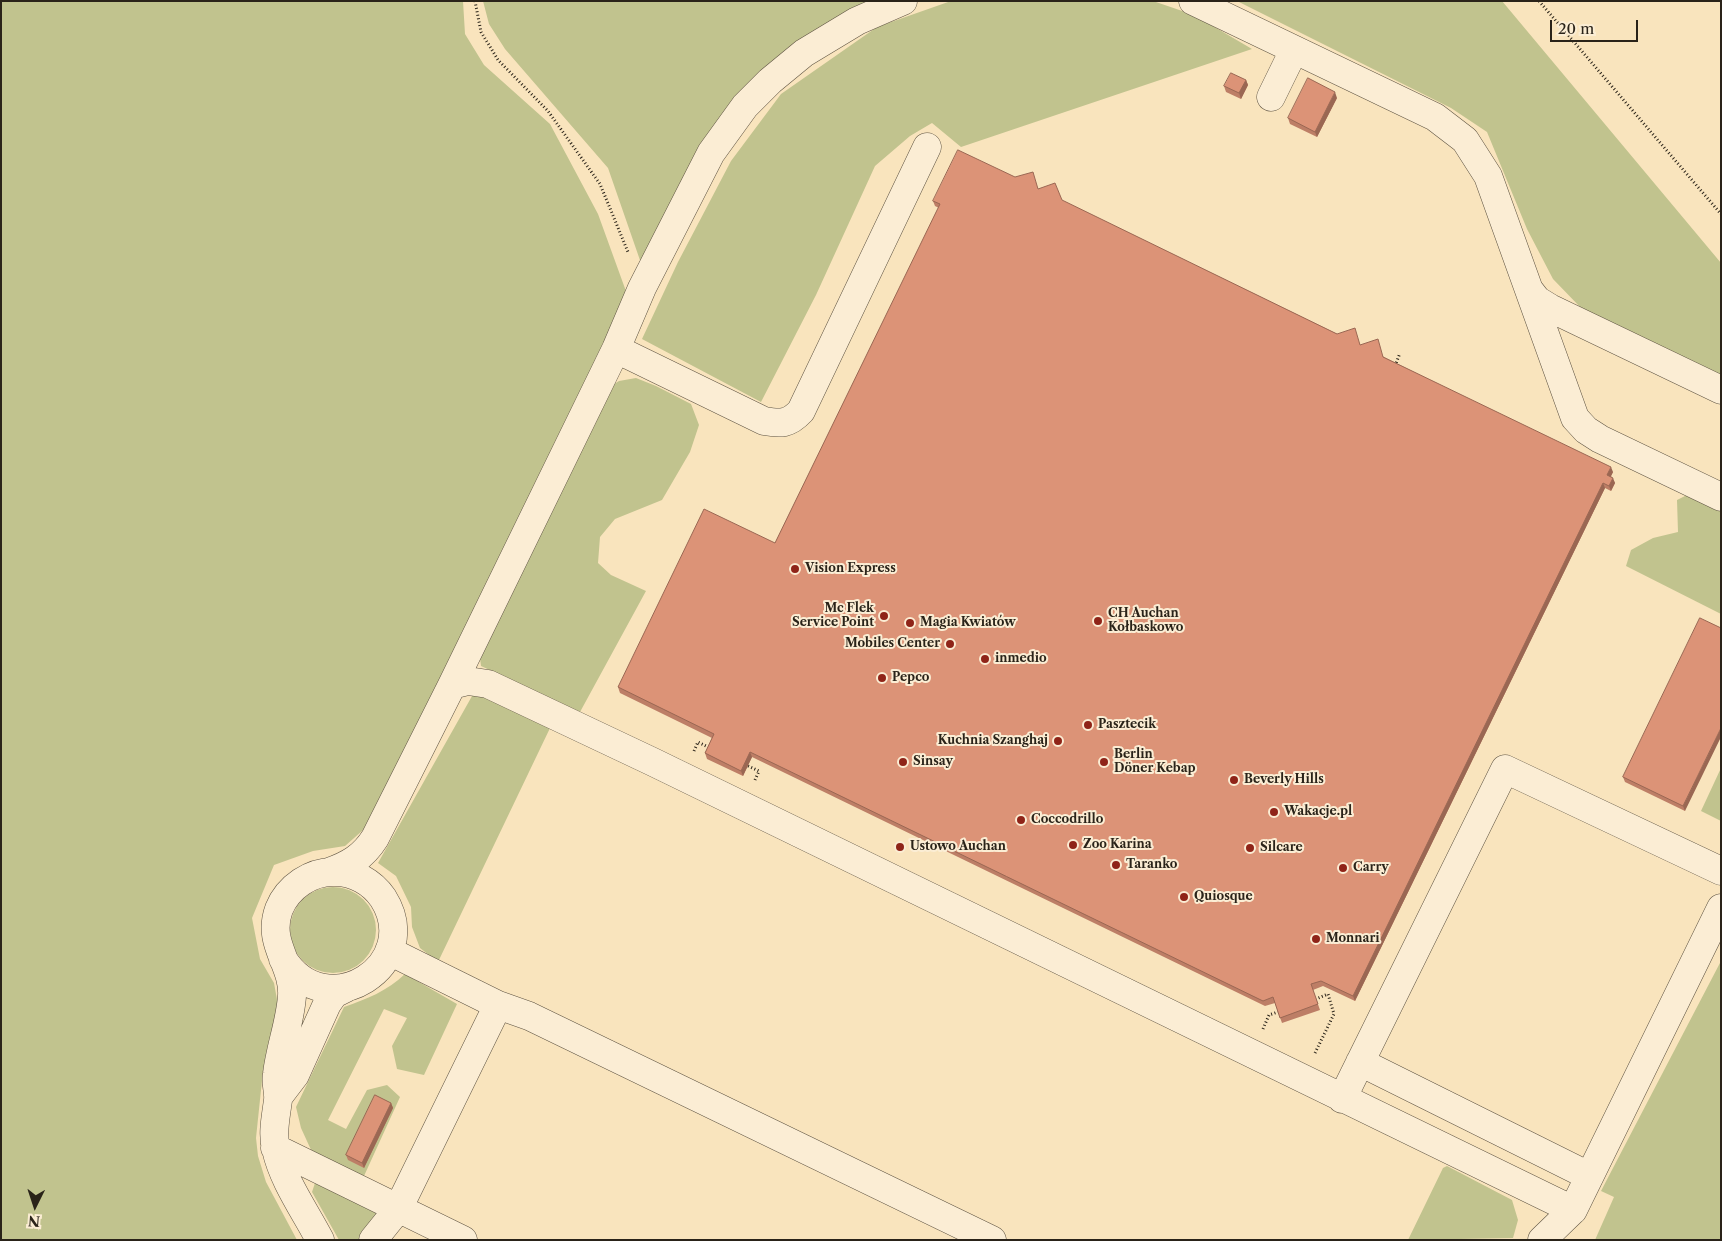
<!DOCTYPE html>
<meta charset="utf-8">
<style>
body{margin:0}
#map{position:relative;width:1722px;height:1241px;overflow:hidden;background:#f9e4bd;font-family:"Libre Caslon Text",serif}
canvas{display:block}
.frame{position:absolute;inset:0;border:2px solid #2a2319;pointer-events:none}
.north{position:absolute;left:10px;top:1181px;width:50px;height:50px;-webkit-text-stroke:4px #fbedd4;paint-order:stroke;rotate:184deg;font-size:14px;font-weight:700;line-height:20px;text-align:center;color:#2a2319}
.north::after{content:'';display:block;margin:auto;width:18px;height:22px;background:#2a2319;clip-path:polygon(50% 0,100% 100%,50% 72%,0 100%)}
.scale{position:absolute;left:1550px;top:20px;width:88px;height:22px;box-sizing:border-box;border:2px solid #2a2319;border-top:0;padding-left:6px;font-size:15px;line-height:18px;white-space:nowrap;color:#2a2319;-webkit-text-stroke:4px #fbedd4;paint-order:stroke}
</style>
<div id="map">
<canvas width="1722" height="1241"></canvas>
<div class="frame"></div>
<div class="north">N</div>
<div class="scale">20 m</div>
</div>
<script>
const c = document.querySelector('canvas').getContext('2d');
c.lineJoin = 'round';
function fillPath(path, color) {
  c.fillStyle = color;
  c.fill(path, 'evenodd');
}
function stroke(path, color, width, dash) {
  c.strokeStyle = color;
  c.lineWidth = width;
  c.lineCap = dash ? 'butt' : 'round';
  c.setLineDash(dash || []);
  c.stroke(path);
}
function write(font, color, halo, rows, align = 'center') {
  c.font = font + ' "Libre Caslon Text",serif';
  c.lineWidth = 4;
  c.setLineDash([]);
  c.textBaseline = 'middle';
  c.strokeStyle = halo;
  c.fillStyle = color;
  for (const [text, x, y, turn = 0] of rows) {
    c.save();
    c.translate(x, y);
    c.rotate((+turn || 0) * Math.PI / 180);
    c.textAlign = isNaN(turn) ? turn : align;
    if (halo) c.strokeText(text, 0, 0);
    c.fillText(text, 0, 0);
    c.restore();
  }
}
const green = new Path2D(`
 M1 1H463L465 34 484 65 550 124 598 214 627 294 461 644 371 823 345 846 313 851 274 865 252 918 260 959 274 983 278 1005 263 1071 256 1138 258 1156 266 1182 297 1240H1Z
 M483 1H876L766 69 642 266 608 168 505 49 489 24Z
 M951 1H1153L1194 15 1252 49 961 147 932 123 910 136 875 166 816 295 761 402 642 339 678 262 731 161 781 94 877 27Z
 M1237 1H1502L1721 263V375L1582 309 1553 279 1527 229 1487 132 1451 108Z
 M636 378 656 386 691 404 699 425 690 452 662 500 615 519 600 537 598 563 611 575 646 591 580 712 481 666 480 658 611 386 619 381Z
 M1689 494 1721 510V614L1626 566 1631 550 1653 538 1678 532 1677 500Z
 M476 689 551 726 438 962 420 948 412 927 411 907 396 876 378 863Z
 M1721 768V821L1701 811Z
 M290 930a43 43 0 1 1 86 0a43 43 0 1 1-86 0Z
 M1721 961V1240H1595L1614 1197 1601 1191Z
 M405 974 457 1004 424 1075 397 1069 392 1046 407 1018 384 1009 328 1120 346 1129 367 1090 387 1085 400 1097 364 1176 312 1152 301 1128 296 1107 344 1007C367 999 387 991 405 974Z
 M1447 1166 1512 1200 1518 1220 1513 1238 1408 1240 1443 1168Z
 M315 1183 379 1210 358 1240H339L312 1192Z`);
const path = new Path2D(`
 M475 1 481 32 498 60 548 111 600 184 628 252
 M1539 1 1721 214
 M1395 366 1400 353
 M694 751 698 742 710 748
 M748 766 759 771 755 780
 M1263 1029 1269 1015 1278 1012
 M1315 1053 1334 1014 1328 994 1316 999`);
const minor = new Path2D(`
 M1193 1 1435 117 1465 140 1488 176 1575 418 1586 430 1600 439 1721 497
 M1271 97 1294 50
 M1530 291 1537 300 1550 308 1721 390
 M616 349 764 421C781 424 789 424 801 411L927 147
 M452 685 468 681 488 684 653 762 1573 1210
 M329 872C349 865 363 857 375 838L452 685 616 349 642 288 711 153 745 106 770 81 804 53 857 21 903 1
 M389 951 498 1005 529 1016 992 1240
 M283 959C327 1028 425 964 383 898 372 882 354 872 335 872 311 871 288 887 279 909 266 944 294 964 292 996 290 1023 280 1048 277 1074 275 1083 279 1091 278 1100 276 1116 272 1133 276 1149 283 1181 305 1211 320 1240
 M1360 1062 1589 1176
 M279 1096 295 1075 327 1004 334 994 346 988
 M1342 1099 1505 769 1721 871
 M275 1148 463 1240
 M373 1240 398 1209 498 1005
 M1542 1240 1573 1210 1721 908`);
const wall = new Path2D(`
 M1246 80 1248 85 1241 99 1226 92 1224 86Z
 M1337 98 1317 137 1290 124 1288 118Z
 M1038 189 1360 345 1613 472 1611 476 1615 483 1611 491 1605 488 1355 1001 1323 986 1313 990 1320 1010 1282 1023 1275 1003 1265 1006 752 757 743 776 707 759 705 753 712 738 620 693 618 687 775 543 939 208 935 206 933 201Z
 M1700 618 1685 811 1625 782 1623 777Z
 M391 1103 393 1108 364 1168 348 1160 346 1155Z`);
const shadedWall = new Path2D(`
 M1246 80 1248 85 1241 99 1239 93Z
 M1335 92 1337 98 1317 137 1315 132Z
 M1611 467 1613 472 1609 480 1607 475Z
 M1613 478 1615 483 1611 491 1609 486Z
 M1603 483 1605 488 1355 1001 1353 996Z
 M1721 728V737L1685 811 1683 806Z
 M750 752 752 757 743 776 741 771Z
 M391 1103 393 1108 364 1168 362 1163Z`);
const building = new Path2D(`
 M1231 73 1246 80 1239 93 1224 86Z
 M1308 78 1335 92 1315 132 1288 118Z
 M958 150 1015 177 1033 172 1038 189 1055 183 1062 200 1337 334 1355 328 1360 345 1378 339 1383 357 1611 467 1607 475 1613 478 1609 486 1603 483 1353 996 1321 981 1311 984 1318 1004 1280 1018 1273 997 1263 1001 750 752 741 771 705 753 714 734 618 687 704 509 775 543 940 204 933 201Z
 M1700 618 1721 628V728L1683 806 1623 777Z
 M375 1095 391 1103 362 1163 346 1155Z`);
const markers = [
 [795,569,5,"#8f2418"],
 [884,616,5,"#8f2418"],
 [1098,621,5,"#8f2418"],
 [910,623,5,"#8f2418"],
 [950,644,5,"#8f2418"],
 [985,659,5,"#8f2418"],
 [882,678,5,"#8f2418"],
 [1088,725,5,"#8f2418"],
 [1058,741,5,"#8f2418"],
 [903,762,5,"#8f2418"],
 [1104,762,5,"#8f2418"],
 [1234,780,5,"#8f2418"],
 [1274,812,5,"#8f2418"],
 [1021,820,5,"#8f2418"],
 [1073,845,5,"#8f2418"],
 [900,847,5,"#8f2418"],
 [1250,848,5,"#8f2418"],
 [1116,865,5,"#8f2418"],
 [1343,868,5,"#8f2418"],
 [1184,897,5,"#8f2418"],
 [1316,939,5,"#8f2418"]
];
const poiNames = [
 ["Vision Express",805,569],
 ["Mc Flek",874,609,"right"],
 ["Service Point",874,623,"right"],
 ["CH Auchan",1108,614],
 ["Kołbaskowo",1108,628],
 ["Magia Kwiatów",920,623],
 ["Mobiles Center",940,644,"right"],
 ["inmedio",995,659],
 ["Pepco",892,678],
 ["Pasztecik",1098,725],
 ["Kuchnia Szanghaj",1048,741,"right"],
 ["Berlin",1114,755],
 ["Döner Kebap",1114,769],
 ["Sinsay",913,762],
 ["Beverly Hills",1244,780],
 ["Wakacje.pl",1284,812],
 ["Coccodrillo",1031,820],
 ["Zoo Karina",1083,845],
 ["Ustowo Auchan",910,847],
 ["Silcare",1260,848],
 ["Taranko",1126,865],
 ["Carry",1353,868],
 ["Quiosque",1194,897],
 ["Monnari",1326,939]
];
fillPath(green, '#c1c38e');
stroke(minor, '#5e5342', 29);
stroke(path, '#2a2319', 3, [1, 2.5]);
stroke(minor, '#fbedd4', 28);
fillPath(wall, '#bd7e66');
fillPath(shadedWall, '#9a6753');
fillPath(building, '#dc9377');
stroke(building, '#9a6753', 1);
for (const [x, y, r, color] of markers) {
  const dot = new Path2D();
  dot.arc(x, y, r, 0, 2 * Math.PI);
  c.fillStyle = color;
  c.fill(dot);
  stroke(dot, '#fbedd4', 2);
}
write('bold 12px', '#2a2319', '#fbedd4', poiNames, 'left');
</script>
